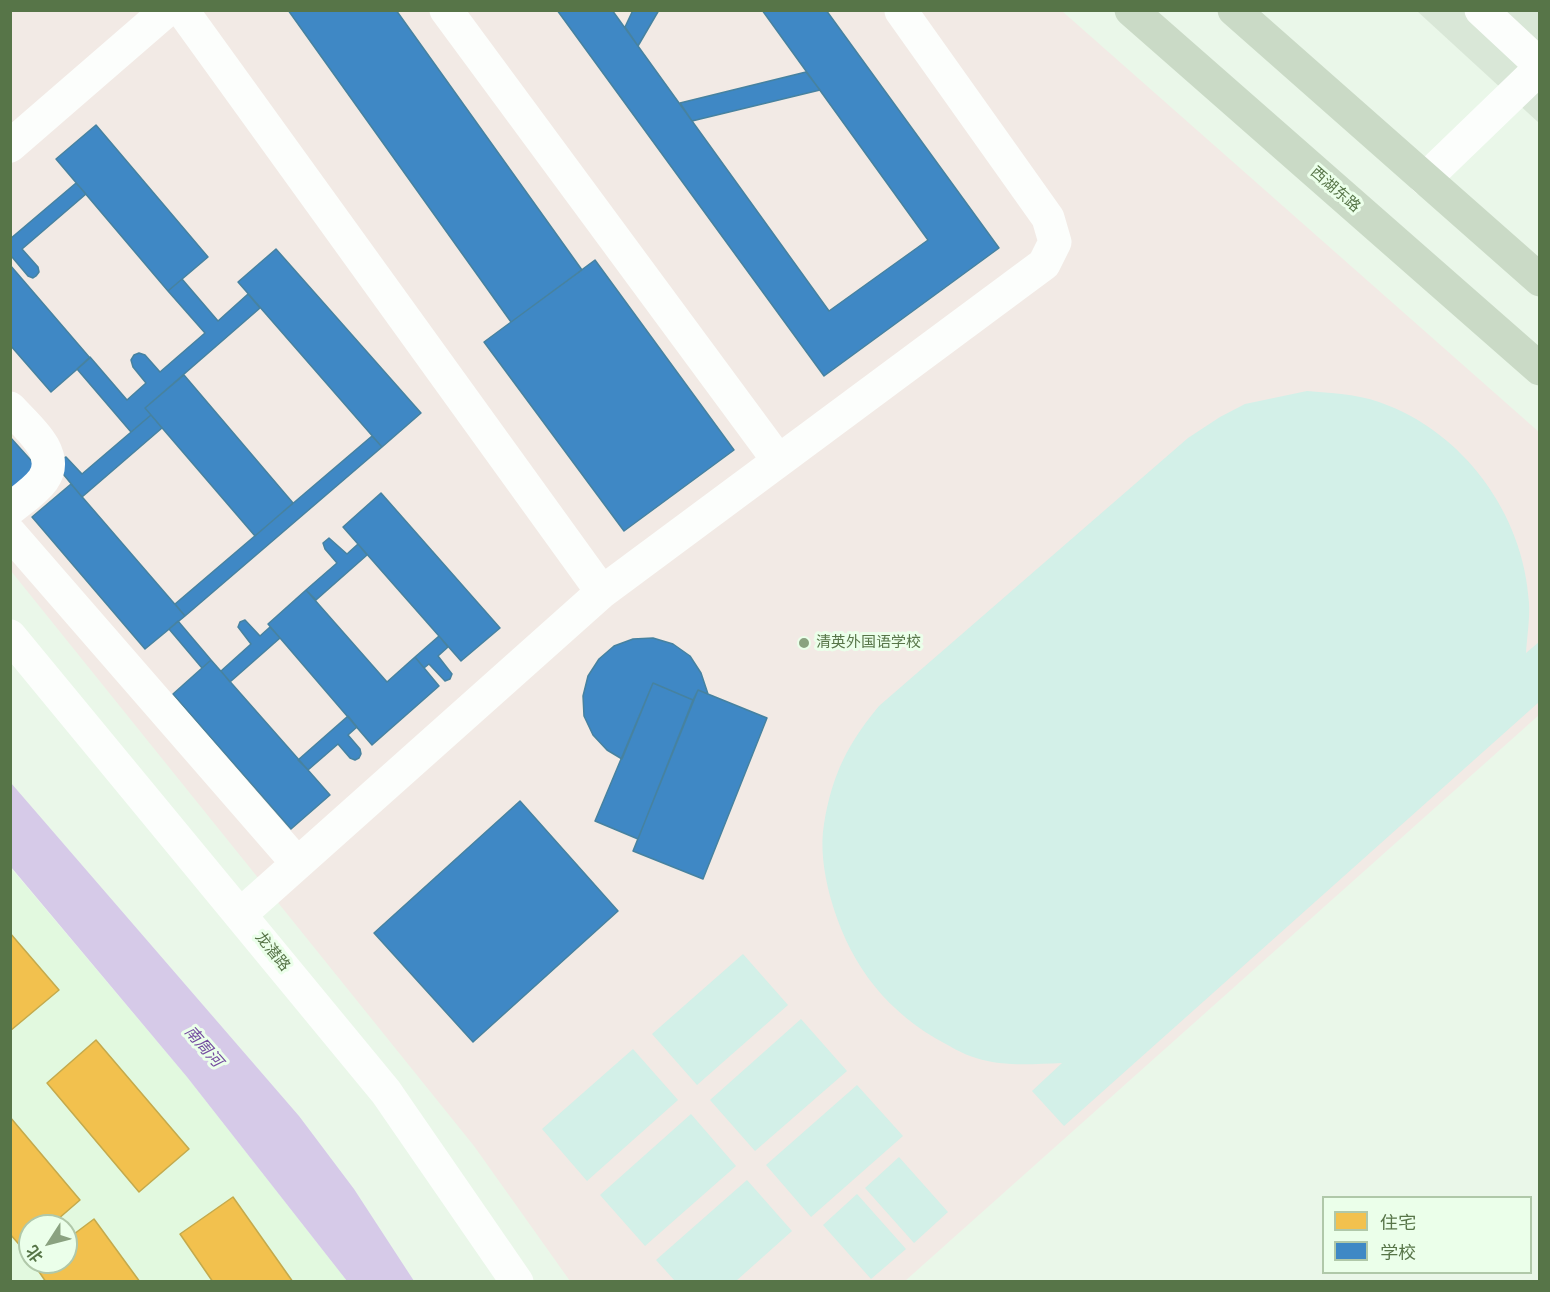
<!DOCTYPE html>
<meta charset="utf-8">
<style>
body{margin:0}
#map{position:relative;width:1550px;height:1292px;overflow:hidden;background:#eaf7e9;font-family:"Varela Round","Noto Sans SC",sans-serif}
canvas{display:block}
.frame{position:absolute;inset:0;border:12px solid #577548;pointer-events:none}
.legend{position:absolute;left:1322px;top:1196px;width:210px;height:78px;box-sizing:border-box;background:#ebffea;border:2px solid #b0c8a9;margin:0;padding:8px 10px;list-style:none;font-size:18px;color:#577548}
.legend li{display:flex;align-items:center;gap:12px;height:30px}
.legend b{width:30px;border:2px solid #b0c8a9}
.north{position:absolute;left:18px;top:1214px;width:60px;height:60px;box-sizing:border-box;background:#ebffea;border:2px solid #b0c8a9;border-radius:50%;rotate:234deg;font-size:16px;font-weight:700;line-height:24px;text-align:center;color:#577548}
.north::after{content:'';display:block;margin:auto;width:21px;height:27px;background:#8aa280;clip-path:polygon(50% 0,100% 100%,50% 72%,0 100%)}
</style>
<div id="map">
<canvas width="1550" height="1292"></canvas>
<div class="frame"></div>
<ul class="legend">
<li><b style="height:16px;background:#f2c14e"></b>住宅</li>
<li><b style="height:16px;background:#3f88c5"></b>学校</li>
</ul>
<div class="north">北</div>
</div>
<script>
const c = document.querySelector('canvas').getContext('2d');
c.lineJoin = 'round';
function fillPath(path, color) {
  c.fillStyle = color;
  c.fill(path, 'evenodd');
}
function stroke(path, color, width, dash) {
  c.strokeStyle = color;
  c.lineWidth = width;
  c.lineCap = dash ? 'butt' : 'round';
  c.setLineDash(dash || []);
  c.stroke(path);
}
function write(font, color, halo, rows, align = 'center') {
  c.font = font + ' "Varela Round","Noto Sans SC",sans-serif';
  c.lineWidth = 6;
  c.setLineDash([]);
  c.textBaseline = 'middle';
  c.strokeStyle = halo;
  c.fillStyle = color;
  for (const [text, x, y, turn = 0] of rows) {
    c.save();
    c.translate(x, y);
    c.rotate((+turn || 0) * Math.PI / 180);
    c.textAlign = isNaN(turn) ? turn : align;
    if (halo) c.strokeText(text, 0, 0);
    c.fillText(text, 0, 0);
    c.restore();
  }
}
const residential = new Path2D(`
 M10 867 187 1077 347 1281H11ZM30 1226H66V1262H30Z`);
const industrial = new Path2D(`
 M1417 11H1539V123Z`);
const education = new Path2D(`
 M10 11H1062L1539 432V715L905 1281H570L474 1146 11 571Z`);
const green = new Path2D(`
 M1307 391C1331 393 1356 394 1379 402 1463 431 1524 514 1529 603 1530 619 1527 637 1526 653L1539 642V702L1064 1126 1032 1091 1062 1063C1033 1064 1004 1067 976 1058 962 1054 948 1045 935 1038 880 1005 847 958 830 896 824 873 820 847 824 824 832 775 848 743 879 706L1188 438 1220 417 1245 404Z
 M743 954 788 1005 697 1085 652 1034Z
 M801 1019 847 1071 755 1151 710 1100Z
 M633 1049 678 1100 587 1181 542 1129Z
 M857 1085 903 1136 811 1217 766 1165Z
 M691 1114 736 1166 645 1246 600 1195Z
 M899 1157 948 1212 914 1243 865 1188Z
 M747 1180 792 1231 736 1281H675L656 1260Z
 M857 1194 906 1249 871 1279 823 1225Z`);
const water = new Path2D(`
 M11 783 299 1116 354 1189 414 1281H347L187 1077 11 867Z`);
const homes = new Path2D(`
 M10 933 59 990 10 1031Z
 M96 1040 189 1149 139 1192 47 1083Z
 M10 1117 80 1200 50 1226H30V1243L23 1249 10 1234Z
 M233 1197 293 1282H213L180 1234Z
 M94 1219 140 1282H46L33 1263 66 1262V1240Z`);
const schools = new Path2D(`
 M288 10H396L582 270 511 322Z
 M557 10H612L829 311 928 240 762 10H826L999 248 824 376Z
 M633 10H659L638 46 625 27Z
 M806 72 820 90 692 121 680 103Z
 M96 125 208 257 168 291 56 159Z
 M76 183 86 194 22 249 38 267 39 272 36 276 33 278 28 276 12 257 10 259V239Z
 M276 249 421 413 382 447 238 282Z
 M595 260 734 450 624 531 484 342Z
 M10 265 90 358 51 392 10 345Z
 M182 279 218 321 248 294 260 308 145 408 151 415 131 432 77 369 90 357 127 400 146 383 133 367 131 360 134 355 139 353 145 355 160 372 205 333 168 291Z
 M184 375 293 503 255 536 145 408Z
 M151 415 162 428 82 497 59 469 60 460 66 457 82 474Z
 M372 436 382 447 185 616 175 604Z
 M10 437 37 467 10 490Z
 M71 484 185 616 145 649 32 517Z
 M381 493 500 628 461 661 343 527Z
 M329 538 347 554 358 544 367 555 316 600 306 590 337 563 325 549 323 543Z
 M306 590 387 682 415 657 439 686 372 745 268 624Z
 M245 620 260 636 270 627 280 638 230 682 221 671 251 644 238 627 240 622Z
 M178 621 211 660 202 668 169 629Z
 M439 636 448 647 438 656 452 674 450 679 445 681 429 664 424 668 415 657Z
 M653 638 673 644 690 656 701 673 708 694 698 690 693 700 653 683 622 759 607 750 593 735 584 716 583 696 588 676 599 659 614 646 633 639Z
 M211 660 330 795 291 829 173 694Z
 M653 683 693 700 638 839 595 821Z
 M698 690 767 718 703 879 633 851Z
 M348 716 357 727 348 735 360 749 361 754 359 758 355 760 350 758 338 744 308 770 298 760Z
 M520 801 618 911 473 1042 374 933Z`);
const minor = new Path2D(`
 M182 10 602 592
 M446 10 775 456
 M1481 10 1540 65
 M10 146 167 10
 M1425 179 1540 68
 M10 408C26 426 62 453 43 480 35 491 21 500 10 509
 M10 533 297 863
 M10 636 386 1092 517 1282
 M241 914 602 592 1044 264 1055 242 1048 218 901 11`);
const major = new Path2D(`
 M1131 10 1540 369
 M1234 10 1540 280`);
const markers = [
 [804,643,6,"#8aa280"]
];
const streetNames = [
 ["西湖东路",1335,190,41],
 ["龙潜路",272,952,51]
];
const poiNames = [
 ["清英外国语学校",816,643]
];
const waterNames = [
 ["南周河",203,1047,49]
];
fillPath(residential, '#e2f9df');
fillPath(industrial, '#d9e7d7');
fillPath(education, '#f2eae5');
fillPath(green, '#d3f0e8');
fillPath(water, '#d6cae8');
fillPath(homes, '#f2c14e');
stroke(homes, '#c4aa4c', 1.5);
fillPath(schools, '#3f88c5');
stroke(schools, '#4682a0', 1.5);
stroke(minor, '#fcfefc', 33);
stroke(major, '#cadac6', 33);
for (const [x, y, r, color] of markers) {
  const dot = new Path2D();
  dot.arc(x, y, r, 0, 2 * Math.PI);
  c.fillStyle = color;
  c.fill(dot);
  stroke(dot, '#ebffea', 2);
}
write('15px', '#577548', '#ebffea', streetNames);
write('15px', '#577548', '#ebffea', poiNames, 'left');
write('italic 16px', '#734a9f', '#ebffea', waterNames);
</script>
